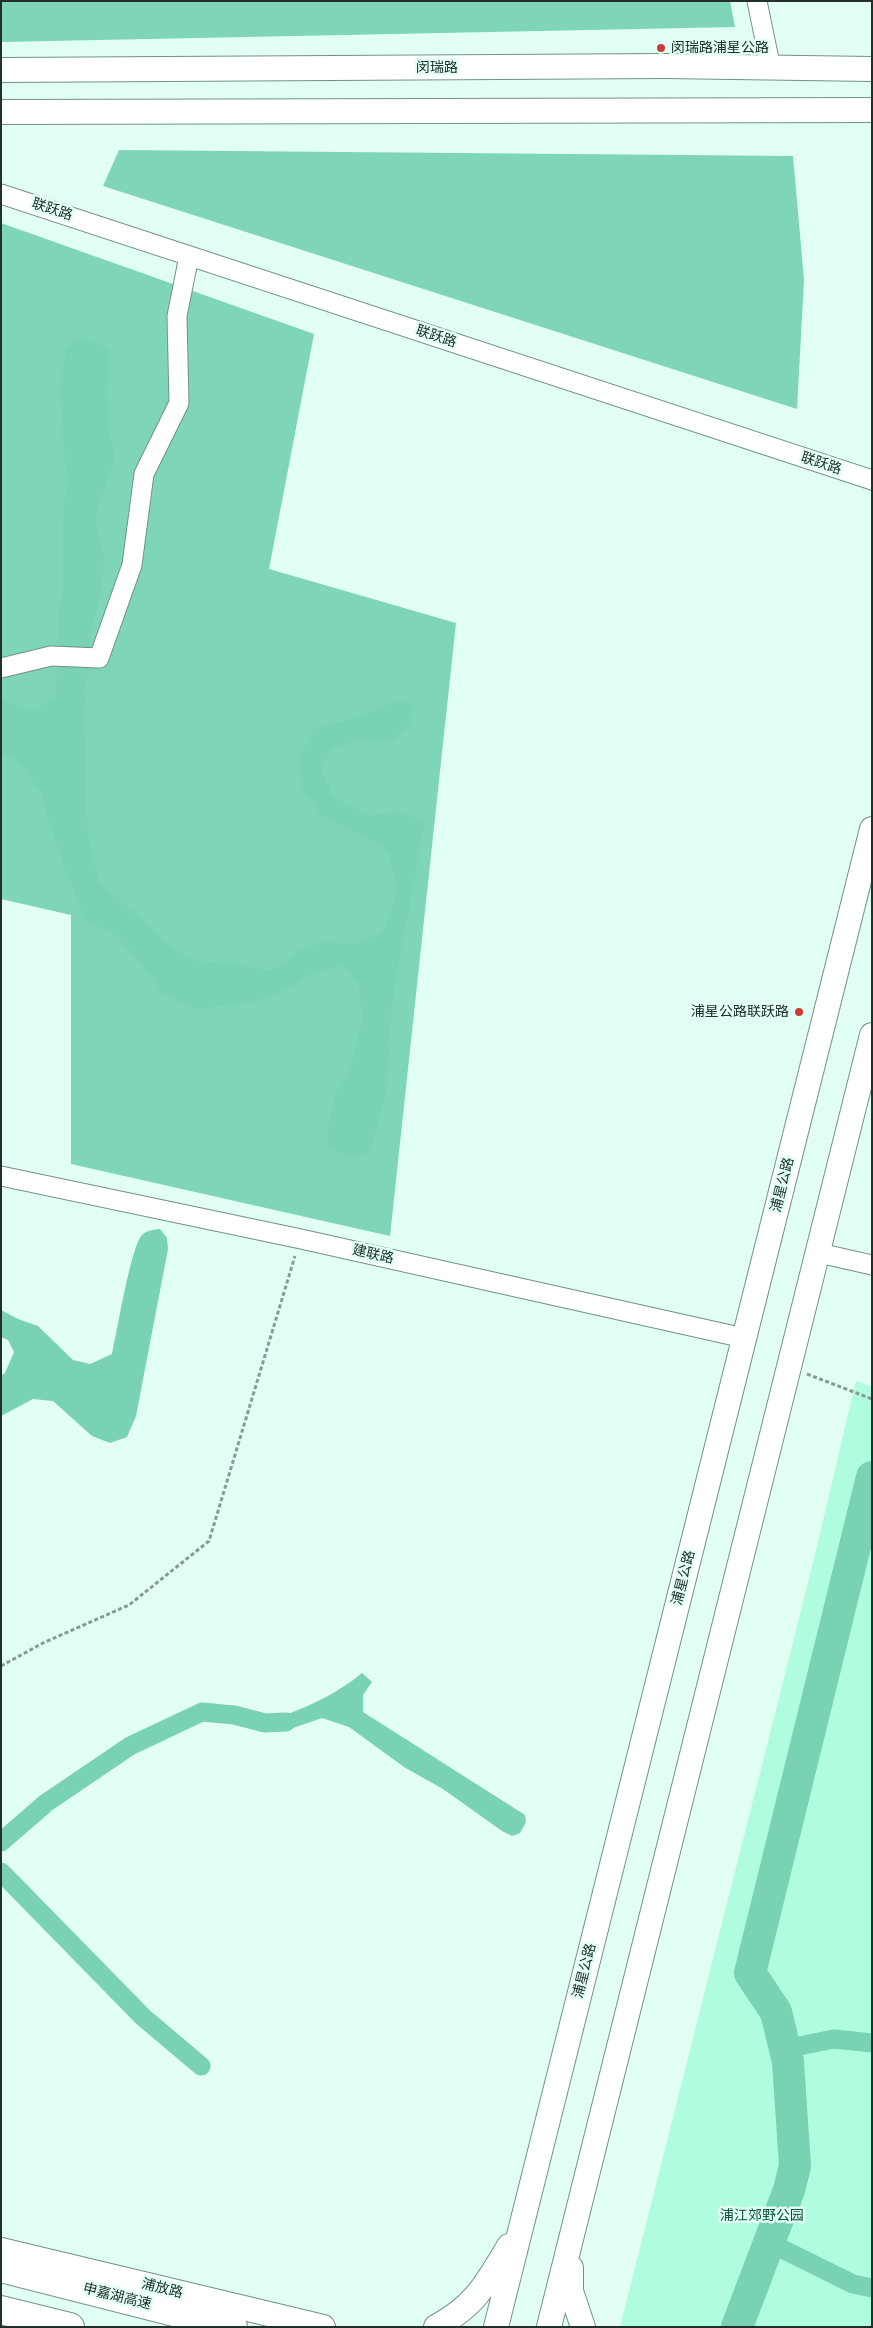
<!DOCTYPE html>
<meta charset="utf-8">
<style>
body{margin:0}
#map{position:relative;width:873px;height:2328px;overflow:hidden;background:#e1fff2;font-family:"DejaVu Sans",sans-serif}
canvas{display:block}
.frame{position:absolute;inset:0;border:2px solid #21302a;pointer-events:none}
</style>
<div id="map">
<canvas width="873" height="2328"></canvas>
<div class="frame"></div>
</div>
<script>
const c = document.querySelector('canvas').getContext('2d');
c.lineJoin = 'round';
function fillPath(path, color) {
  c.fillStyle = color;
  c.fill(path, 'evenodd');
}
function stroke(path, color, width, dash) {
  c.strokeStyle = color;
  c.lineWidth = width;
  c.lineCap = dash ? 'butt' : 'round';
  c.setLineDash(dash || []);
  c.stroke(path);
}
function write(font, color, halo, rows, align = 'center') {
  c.font = font + ' "DejaVu Sans","Noto Sans SC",sans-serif';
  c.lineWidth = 5;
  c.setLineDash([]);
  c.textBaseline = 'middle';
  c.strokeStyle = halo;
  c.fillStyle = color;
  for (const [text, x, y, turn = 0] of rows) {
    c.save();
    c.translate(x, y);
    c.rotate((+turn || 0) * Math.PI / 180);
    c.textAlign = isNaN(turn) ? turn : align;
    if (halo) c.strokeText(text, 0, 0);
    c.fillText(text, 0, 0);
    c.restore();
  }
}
const green = new Path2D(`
 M856 1381 872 1387V2327H620L814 1559Z`);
const forest = new Path2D(`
 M1 1H730L735 27 1 42Z
 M119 150 793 156 804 280 797 409 103 186Z
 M1 223 314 334 269 569 456 623 390 1236 71 1164V915L1 899Z`);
const water = new Path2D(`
 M75 338 95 341 110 351 107 391 110 433 115 456 95 518 104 553 102 589 92 629 85 694 87 828 98 880 171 947 193 961 233 962 267 971 286 963 300 950 323 942 354 944 382 932 391 912 396 885 389 854 373 841 322 816 301 786 299 757 316 727 352 719 396 702 413 703 411 722 392 741 355 740 332 749 320 767 333 796 370 817 396 811 425 821 392 1002 387 1087 370 1154 350 1157 327 1147 329 1124 336 1094 353 1061 362 1022 359 985 343 965 306 976 277 995 244 1003 195 1009 162 992 143 965 111 931 86 922 61 858 40 791 17 761 1 753V697L18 707 35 710 55 695 59 654 57 615 63 593V520L67 482 59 389 66 351Z
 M160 1229 167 1238 168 1249 136 1416 127 1437 110 1443 92 1436 53 1401 33 1399 1 1416V1376L5 1373 14 1352 8 1340 1 1337V1310L18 1319 38 1326 73 1360 90 1364 112 1354C117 1333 131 1246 142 1235 147 1230 153 1230 160 1229Z
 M362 1673 372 1682 363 1695V1712L525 1815 526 1822 520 1833 512 1836 502 1831 443 1789 404 1767 349 1727 322 1718 290 1729 283 1716C312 1705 338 1693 362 1673Z`);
const canal = new Path2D(`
 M1 1842 46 1803 130 1746 202 1712 234 1715 265 1723 286 1722
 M1 1872 143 2017 201 2066
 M784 2049 834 2039 872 2043
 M770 2243 853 2284 872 2288`);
const river = new Path2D(`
 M737 2327 789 2190 795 2166 788 2062 776 2012 750 1973 872 1477`);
const path = new Path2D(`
 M807 1374 872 1399
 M1 1666 43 1643 129 1605 209 1541 295 1256`);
const minor = new Path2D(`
 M757 1 771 69
 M1 194 872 480
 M1 668 51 656 99 658 132 565 144 474 179 403 177 316 189 256
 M1 1176 301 1239 744 1338
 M819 1253 872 1265`);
const major = new Path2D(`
 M1 70 664 66 872 69
 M1 112 872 110
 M1 2250 323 2327
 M571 2268V2291L583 2327
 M436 2327C476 2305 486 2284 509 2246
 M496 2327 872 829
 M549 2327 872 1035`);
const highway = new Path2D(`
 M1 2268 233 2327
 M1 2310 70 2327`);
const markers = [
 [661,48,5,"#ca3c34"],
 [799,1012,5,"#ca3c34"]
];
const poiNames = [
 ["闵瑞路浦星公路",671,48],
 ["浦星公路联跃路",789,1012,"right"]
];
const streetNames = [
 ["闵瑞路",437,68],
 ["联跃路",52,210,18],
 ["联跃路",436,337,18],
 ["联跃路",821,464,18],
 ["浦星公路",783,1185,-76],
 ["建联路",373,1255,13],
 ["浦星公路",684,1578,-76],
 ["浦星公路",585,1971,-76],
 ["浦放路",162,2289,14],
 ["申嘉湖高速",117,2297,14]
];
const parkNames = [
 ["浦江郊野公园",762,2216]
];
fillPath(green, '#affcde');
fillPath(forest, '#7ed6b7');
fillPath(water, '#79d2b2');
stroke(canal, '#79d2b2', 19);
stroke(river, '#79d2b2', 32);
stroke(minor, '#709385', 21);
stroke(major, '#709385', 26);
stroke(highway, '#709385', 30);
stroke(path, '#869c93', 3, [4, 2.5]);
stroke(minor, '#fff', 19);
stroke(major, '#fff', 24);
stroke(highway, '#fff', 28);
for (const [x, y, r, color] of markers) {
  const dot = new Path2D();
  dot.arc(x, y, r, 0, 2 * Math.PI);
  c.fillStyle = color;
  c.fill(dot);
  stroke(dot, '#e1fff2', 2);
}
write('14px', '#21302a', '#e1fff2', poiNames, 'left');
write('14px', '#21302a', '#e1fff2', streetNames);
write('14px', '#0a5540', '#e1fff2', parkNames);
</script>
